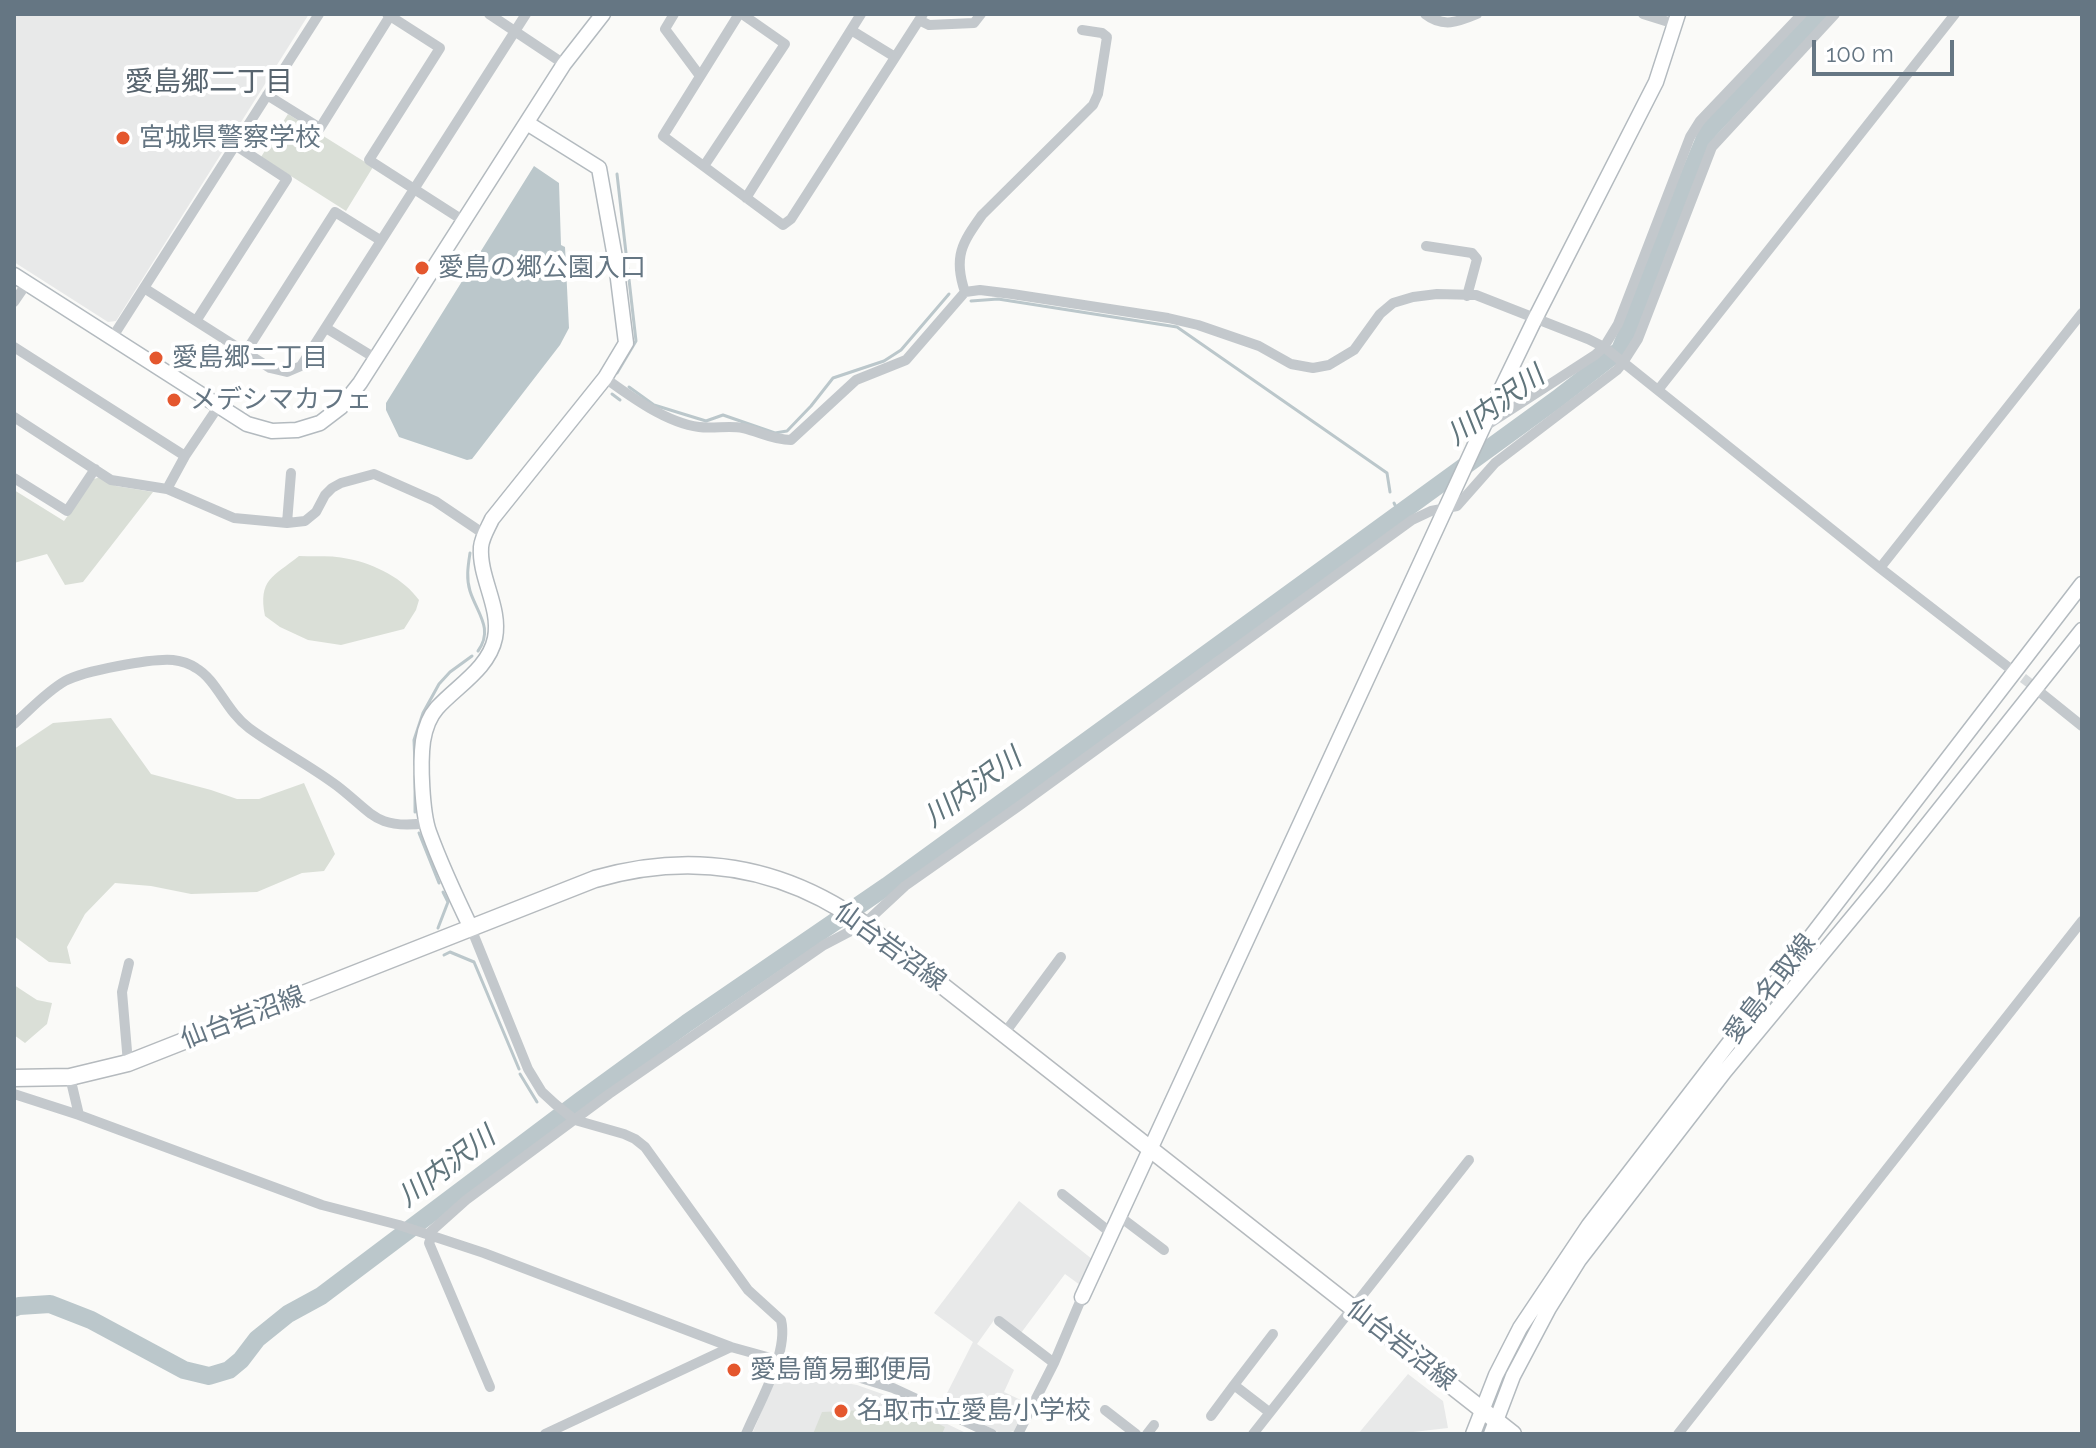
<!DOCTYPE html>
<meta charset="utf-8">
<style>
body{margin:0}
#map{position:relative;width:2096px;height:1448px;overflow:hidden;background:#fafaf8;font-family:Raleway,sans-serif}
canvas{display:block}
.frame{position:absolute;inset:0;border:16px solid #657683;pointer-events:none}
.scale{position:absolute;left:1812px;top:40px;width:142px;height:36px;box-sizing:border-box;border:4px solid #657683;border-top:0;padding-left:10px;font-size:24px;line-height:28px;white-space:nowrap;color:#657683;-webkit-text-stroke:6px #fff;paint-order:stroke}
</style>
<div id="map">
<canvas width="2096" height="1448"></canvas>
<div class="frame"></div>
<div class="scale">100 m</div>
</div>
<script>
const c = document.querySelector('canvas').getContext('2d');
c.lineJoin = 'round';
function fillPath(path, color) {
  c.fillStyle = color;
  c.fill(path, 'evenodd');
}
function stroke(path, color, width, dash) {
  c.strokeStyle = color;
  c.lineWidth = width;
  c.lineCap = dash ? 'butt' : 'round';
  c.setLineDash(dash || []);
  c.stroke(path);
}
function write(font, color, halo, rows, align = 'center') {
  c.font = font + ' Raleway,"Noto Sans JP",sans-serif';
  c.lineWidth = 8;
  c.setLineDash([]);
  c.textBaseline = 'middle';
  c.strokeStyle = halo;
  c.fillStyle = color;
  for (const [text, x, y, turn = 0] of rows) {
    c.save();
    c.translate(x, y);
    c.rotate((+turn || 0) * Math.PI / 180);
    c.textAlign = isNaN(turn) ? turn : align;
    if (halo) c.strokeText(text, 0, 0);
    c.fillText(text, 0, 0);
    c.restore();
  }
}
const built = new Path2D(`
 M14 14H309L116 321 108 322 14 262Z
 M1019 1201 1092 1259 1080 1285 1065 1274 1021 1333 997 1316 977 1344 1014 1370 1004 1392 1027 1403 1014 1431 1002 1434 967 1416 941 1405 973 1342 934 1313Z
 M779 1370 857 1385 891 1397 968 1434H752Z
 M1408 1374 1443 1401 1448 1428 1396 1434H1358Z`);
const green = new Path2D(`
 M288 114 373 167 346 211 261 157Z
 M100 477 116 486 153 492 83 582 65 585 47 554 14 563V490L64 521 94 479Z
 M299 556C315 557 333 555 349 559 375 564 404 579 419 600L416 610 404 629 341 645 308 640 280 627 265 616C258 579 273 577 299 556Z
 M111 718 151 774 211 790 237 799H259L304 783 335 854 324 871 302 873 257 892 191 894 151 886 115 883 85 914 67 947 71 964 49 962 14 936V749L53 723Z
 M14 985 37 1000 52 1003 47 1024 25 1043 14 1035Z
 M891 1401 945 1427 942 1434H813L822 1412 866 1410 879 1414 884 1402 889 1404Z`);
const water = new Path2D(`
 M534 166 559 183 561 245 565 247 569 328 560 345 472 459 467 460 399 437 386 410V403Z`);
const stream = new Path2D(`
 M617 174 636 341 617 373
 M971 301 998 299 1177 327 1387 473 1390 492
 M629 387 654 405 706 421 723 415 775 433 787 431 811 406 833 378 884 361 901 350 949 294
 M612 394 620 400
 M1394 503 1399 513
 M470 553C468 566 466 578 470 591 477 613 494 629 478 651
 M415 765 414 740 423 713 439 684 450 672 472 656
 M415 776V812
 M419 833 439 883
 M438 928 448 902 443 892
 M444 955 450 952 474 962 519 1069
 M520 1074 537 1102
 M553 1115 558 1118`);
const river = new Path2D(`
 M14 1308 19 1306 50 1304 91 1320 184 1370 209 1376 229 1370 241 1360 257 1339 288 1314 321 1296 580 1101 687 1023 887 886 1557 399 1620 350 1633 319 1658 250 1708 131 1818 14`);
const streetTunnel = new Path2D(`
 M2011 669 2040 691`);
const street = new Path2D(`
 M387 14 440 48 369 160 464 221
 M489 14 564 64
 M674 14 665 29 700 76
 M739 14 663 136 783 225 791 219 923 14
 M1425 14C1443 28 1458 22 1477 14
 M1643 14 1675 24
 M919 20 929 25 974 23 981 14
 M851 30 895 57
 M267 95 320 128 390 16
 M704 166 785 44 742 14
 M746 198 861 14
 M1426 246 1472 253 1477 259 1467 296
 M144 288 270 368 287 372 301 366 526 14
 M965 292C953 257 962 243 982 215L1093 105 1098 94 1107 37 1102 33 1082 30
 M14 302 27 283
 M196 321 287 179 235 145
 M326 328 375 358
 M112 338 319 14
 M14 347 185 456
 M245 353 335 212 380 240
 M605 378C631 397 667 423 699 427 714 429 729 425 743 428 760 432 773 440 791 440L856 380 906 360 965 292 980 290 1012 294 1168 318 1198 325 1259 346 1291 364 1313 368 1329 365 1354 350 1380 314 1393 303 1413 297 1437 294 1476 295 1588 339 1604 347 1880 568 2008 667
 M1658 390 1955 14
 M14 417 111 480 167 489 234 518 287 523 305 521 316 512 325 495 332 488 341 483 374 474 435 501 484 534
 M1484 427 1595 355 1604 347 1618 324 1690 137 1700 121 1802 14
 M14 478 67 511 95 469
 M167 489 185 456 218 407
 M287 523 291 473
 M1880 568 2082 313
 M2041 693 2082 726
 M14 724C31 709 46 692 65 681 83 671 153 658 173 660 181 661 190 664 196 668 217 680 226 711 249 728 276 748 308 764 336 785 373 813 375 830 427 823
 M471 928 528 1069 542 1092 555 1104 575 1120 624 1134 635 1139 645 1147 748 1290 781 1320C789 1353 759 1403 746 1434
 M1004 1034 1061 957
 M128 1063 122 992 129 963
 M70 1077 79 1115 322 1205 399 1225 484 1253 731 1347 778 1360 848 1374 893 1388 992 1434
 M14 1094 79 1115
 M1062 1194 1111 1233
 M1119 1216 1164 1250
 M428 1234 466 1200 609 1094 824 945 864 924 905 886 1019 806 1412 520 1431 511 1457 506 1495 463 1617 370 1622 364 1638 339 1712 147 1835 14
 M432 1236 429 1243 490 1387
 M999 1321 1054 1363
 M1234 1385 1273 1334
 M1105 1410 1136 1434
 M1211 1416 1234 1385 1269 1412
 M545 1434 731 1347
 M1018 1434 1054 1363 1082 1297
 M1147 1434 1154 1425
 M1253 1434 1469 1160
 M1678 1434 2082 921`);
const secondary = new Path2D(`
 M14 275 247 424 272 431 297 430 320 423 341 407 360 383 564 64 603 14
 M471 928C456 897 441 865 429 832 422 812 420 763 423 741 425 729 429 717 437 708 457 686 489 668 495 638 501 607 479 578 481 547 482 537 488 528 492 519L605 378 626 343 616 263 599 168 527 123
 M1082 1297 1491 410 1535 319 1656 82 1678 14
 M1473 1434 1496 1375 1520 1328 1589 1225 2082 584
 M1491 1434 1513 1376 1549 1308 1579 1260 1725 1071 1880 884 2082 630`);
const primary = new Path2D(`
 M14 1078 70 1077 128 1063 595 879C692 851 781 865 864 924L1513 1434`);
const markers = [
 [123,138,8,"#e4572e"],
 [422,268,8,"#e4572e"],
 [156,358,8,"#e4572e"],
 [174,400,8,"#e4572e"],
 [734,1370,8,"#e4572e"],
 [841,1411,8,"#e4572e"]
];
const poiNames = [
 ["宮城県警察学校",139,138],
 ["愛島の郷公園入口",438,268],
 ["愛島郷二丁目",172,358],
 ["メデシマカフェ",190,400],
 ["愛島簡易郵便局",750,1370],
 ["名取市立愛島小学校",857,1411]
];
const streetNames = [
 ["仙台岩沼線",890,947,36],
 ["愛島名取線",1770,989,-52],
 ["仙台岩沼線",243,1018,-21],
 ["仙台岩沼線",1401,1345,38]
];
const neighbourhoodNames = [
 ["愛島郷二丁目",209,83]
];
const waterNames = [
 ["川内沢川",1496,406,-36],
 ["川内沢川",973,788,-36],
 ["川内沢川",447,1167,-37]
];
fillPath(built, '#e8e9e9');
fillPath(green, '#dadfd7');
fillPath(water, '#bbc7cb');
stroke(stream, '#bbc7cb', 3);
stroke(river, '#bbc7cb', 18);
stroke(streetTunnel, '#d5d9db', 10, [10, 5]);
stroke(secondary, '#b3babf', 17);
stroke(primary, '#b5babe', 19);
stroke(street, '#c3c8cc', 10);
stroke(secondary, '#fff', 14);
stroke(primary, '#fff', 16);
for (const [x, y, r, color] of markers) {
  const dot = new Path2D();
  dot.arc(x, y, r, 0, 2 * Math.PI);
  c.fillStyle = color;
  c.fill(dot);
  stroke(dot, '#fff', 3);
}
write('26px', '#657683', '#fff', poiNames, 'left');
write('26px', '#657683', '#fff', streetNames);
write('28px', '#57646e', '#fff', neighbourhoodNames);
write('italic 28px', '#60757c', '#fff', waterNames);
</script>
